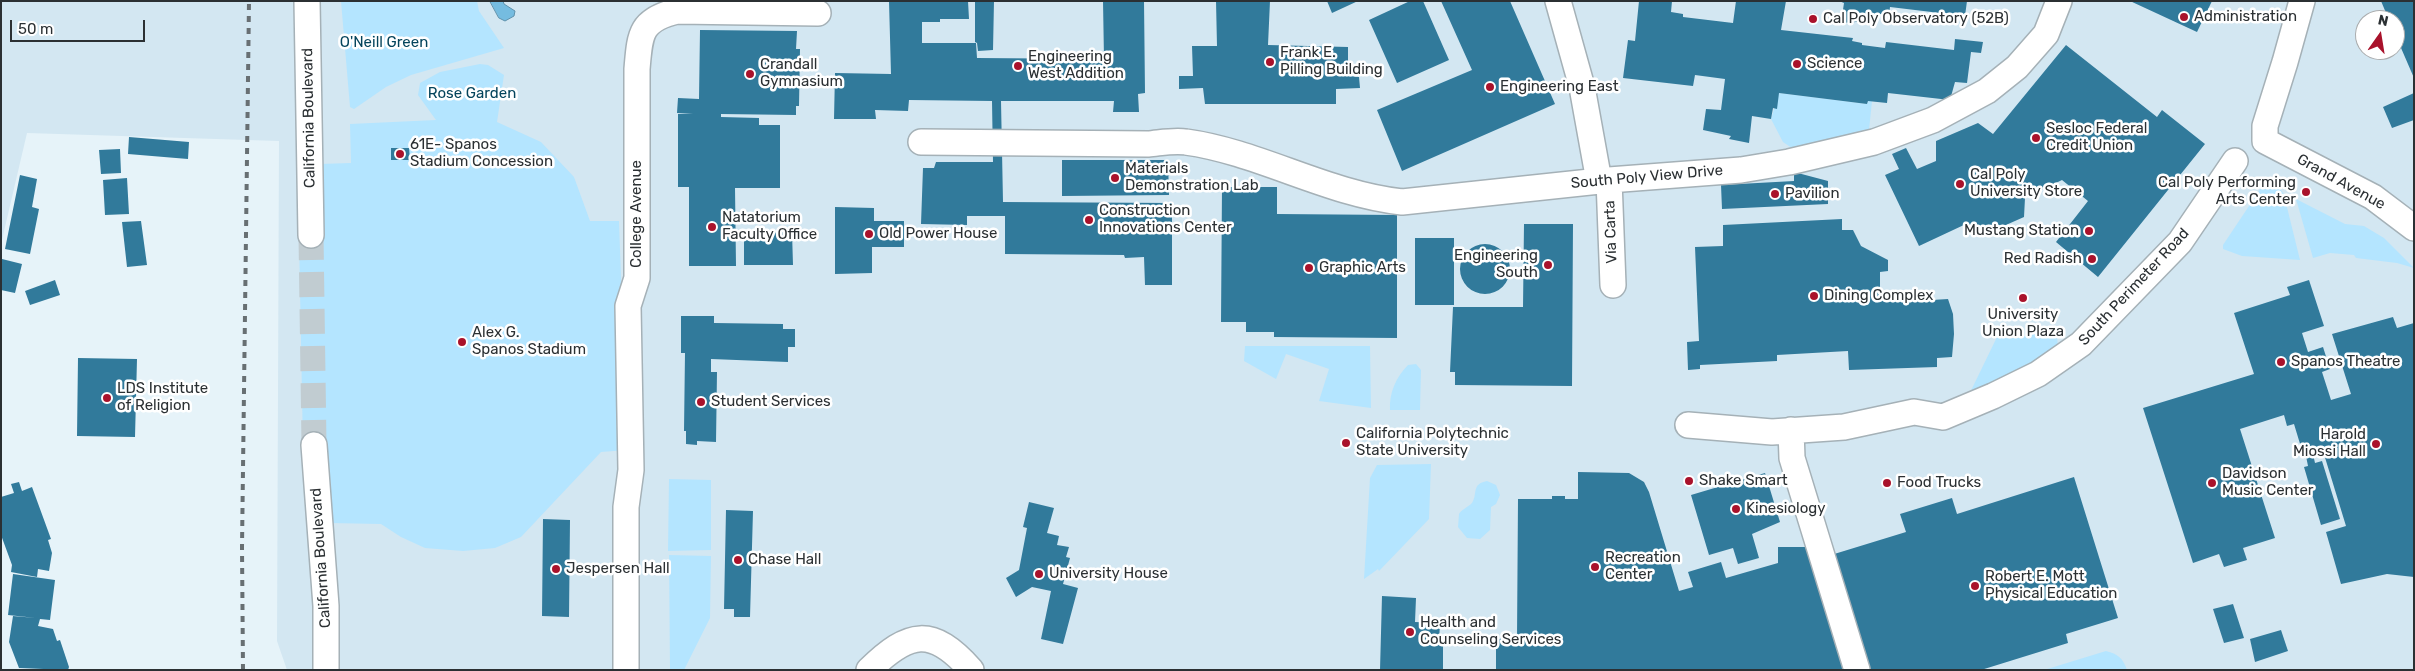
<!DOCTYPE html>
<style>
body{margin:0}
#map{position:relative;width:2415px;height:671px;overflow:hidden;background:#e6f3f9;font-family:Rubik,sans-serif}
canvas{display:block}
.frame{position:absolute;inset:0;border:2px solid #2b3033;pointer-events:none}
.north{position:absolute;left:2355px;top:10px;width:50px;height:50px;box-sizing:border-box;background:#fff;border:1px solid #aaacad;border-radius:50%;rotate:13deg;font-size:14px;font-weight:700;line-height:20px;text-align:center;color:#2b3033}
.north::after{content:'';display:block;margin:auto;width:18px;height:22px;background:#a9122b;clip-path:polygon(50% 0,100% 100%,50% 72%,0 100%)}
.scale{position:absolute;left:10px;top:20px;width:135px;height:22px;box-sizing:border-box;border:2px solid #2b3033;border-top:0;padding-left:6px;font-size:15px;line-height:18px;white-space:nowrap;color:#2b3033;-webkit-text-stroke:4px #fff;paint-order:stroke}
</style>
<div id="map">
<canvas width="2415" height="671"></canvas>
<div class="frame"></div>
<div class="north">N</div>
<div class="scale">50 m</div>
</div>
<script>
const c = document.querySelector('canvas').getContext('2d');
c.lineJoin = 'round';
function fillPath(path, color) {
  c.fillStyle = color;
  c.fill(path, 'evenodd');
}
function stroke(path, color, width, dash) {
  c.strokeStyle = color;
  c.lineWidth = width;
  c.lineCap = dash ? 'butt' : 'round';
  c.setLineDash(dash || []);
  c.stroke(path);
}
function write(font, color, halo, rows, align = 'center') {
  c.font = font + ' Rubik,sans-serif';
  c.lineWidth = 5;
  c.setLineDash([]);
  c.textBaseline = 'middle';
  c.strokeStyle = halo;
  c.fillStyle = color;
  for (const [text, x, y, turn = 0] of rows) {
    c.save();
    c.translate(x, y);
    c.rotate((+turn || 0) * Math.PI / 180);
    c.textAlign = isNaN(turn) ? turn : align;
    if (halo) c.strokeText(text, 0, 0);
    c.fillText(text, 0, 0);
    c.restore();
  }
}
const built = new Path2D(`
 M1 1H2414V670H287L277 641 279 141 27 133 1 244ZM2365 20H2395V50H2365Z`);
const green = new Path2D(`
 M341 1H477L479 11 504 48 411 75 386 87 354 109 350 107Z
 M480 64 488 65 504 75 497 122 541 142 574 177 590 221H619L627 450 601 452 521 537 495 548 463 551 425 548 401 537 381 524 329 523 303 448 299 237 320 164 351 163 350 124 436 120 418 95 420 83 440 72Z
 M1779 93 1867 104 1868 101H1872L1869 130 1801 154 1783 142 1771 119Z
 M2265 182 2281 190 2284 195 2300 260 2242 256 2223 249V245Z
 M2296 199 2345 224 2364 226 2384 238 2414 268 2397 263 2356 258 2354 255 2330 253 2313 258Z
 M2043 326 2057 336 2058 348 1964 405 1997 337C2016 340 2027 338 2043 326Z
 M1245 346H1370L1371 408 1319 401 1329 369 1286 354 1276 379 1244 361Z
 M1416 364 1421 370 1420 410H1390C1389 393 1396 377 1408 365Z
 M1431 464 1429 519 1379 571 1378 569 1364 579 1370 478 1377 465Z
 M669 479 711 480V550L668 551Z
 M1487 481 1496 485 1500 495 1496 504 1491 507 1490 530 1480 539 1467 538 1458 527 1459 514C1462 509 1468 507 1472 503 1478 494 1471 484 1487 481Z
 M669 555 711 556 710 618 684 670H670Z
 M2106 651C2118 654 2123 658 2127 670H2044Z`);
const water = new Path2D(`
 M490 1H503L504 4 515 11 514 16 505 21 499 18Z`);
const building = new Path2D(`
 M889 1H968L969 19H940V22H922V43H976L977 58 1104 59 1103 1H1144L1145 93 1138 94 1139 112H1113L1114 101H1001L1003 202 1172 203V285H1145L1144 257 1125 258 1124 255 1005 254V216H967V225L921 224 923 168H934L936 162H993L992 101 909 100 908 111 875 110 876 119H834L835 73 891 74Z
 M975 1H994L993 50 978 51 977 43 975 42Z
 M1216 1H1270L1268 45 1348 47V76L1359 77 1360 88 1336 89V104H1205L1203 88 1179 89V76H1193L1192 46H1217Z
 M1327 1H1358L1332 13Z
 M1410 1H1423L1449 60 1397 83 1369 20Z
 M1441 1H1510L1555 104 1402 171 1377 110 1472 70Z
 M1639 1H1672L1671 12 1683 14V17L1733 23 1736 1H1786L1781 30 1853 38 1852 41 1862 43V45L1885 48 1886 42 1954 50 1955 39 1983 42 1981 53 1971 52 1967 83 1955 82 1950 100 1888 93 1887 103 1868 101 1867 104 1779 93 1777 109 1773 108 1771 119 1752 116 1749 143 1729 139 1731 136 1703 130 1706 109 1721 110 1725 79 1695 75 1693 86 1623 78 1628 40 1635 41Z
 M1839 1H1967L1965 16 1890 7 1889 15 1871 13V21L1841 23 1844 3Z
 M2130 1H2212L2197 32Z
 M2381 1H2414V78L2395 34V20H2389Z
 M1808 18a5 5 0 1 1 10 0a5 5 0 1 1-10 0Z
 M700 30 797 31 796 49H800L799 106H796V115L721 114V117L759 118V125H780V188H735L736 266H689V187H678V114H693L677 113 678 98 699 99Z
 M2066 45 2157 117 2162 110 2205 144 2098 277 2056 242 2088 201 2062 180 2025 198 2024 217 1981 236 1966 224 1919 246 1885 175 1899 169 1892 154 1906 148 1917 169 1936 161V141L1978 123 1993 134Z
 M2414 93V120L2392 128 2383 107Z
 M129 137 189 142 188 159 128 154Z
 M391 148H409L410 160H391Z
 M120 149 121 173 101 174 99 150Z
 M1062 160H1168L1169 195 1062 196Z
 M1794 172 1828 181V204L1722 209 1721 185 1794 181Z
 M20 175 37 179 32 207 39 209 30 254 5 249Z
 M127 178 129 214 105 215 103 180Z
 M1222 187H1277V214L1397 215V338L1274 337V332H1246V322H1221Z
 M835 207 874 208V221H904V247H872V273L835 274Z
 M1842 219V230H1853L1861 246 1888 260V271L1880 272V293L1931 291 1932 300 1948 299 1953 314 1954 334 1952 357 1937 358V367L1849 370 1848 351 1777 355V361L1700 365V369L1688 370 1687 342 1699 341 1695 247 1723 246V225Z
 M141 221 147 265 127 267 122 222Z
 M1524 224H1573L1572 386 1455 385V372H1450L1453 307H1523Z
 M792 232 793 265H744V233Z
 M1415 238H1454V305H1415Z
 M1460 269a25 25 0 1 1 50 0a25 25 0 1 1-50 0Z
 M2 259 22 264 15 293 1 290Z
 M55 280 60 295 30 305 25 291Z
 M2309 280 2324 326 2302 333 2308 352 2323 347 2330 369 2322 372 2331 400 2351 394 2332 334 2393 317 2397 328 2414 323V577L2387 574 2341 584 2326 532 2346 526 2323 451 2313 454 2315 463 2322 461 2340 519 2321 525 2304 467 2308 466 2306 456 2304 457 2294 424 2287 426 2284 415 2240 429 2275 538 2243 548 2247 560 2224 567 2219 554 2193 563 2143 408 2254 374 2234 313 2290 295 2287 287Z
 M681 316H714V323L783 324V329H795V347H788V362L711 359V372H717L716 442 697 441V445L686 444V431H684L685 353H681Z
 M78 358 137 359 135 437 77 436Z
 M1578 472 1629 473 1644 482 1649 492 1679 591 1693 587 1688 572 1721 562 1726 578 1778 563V547H1810L1847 670H1496V639L1517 638 1518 499H1552V496H1565V499H1578Z
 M1765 473 1780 522 1752 534 1759 558 1738 564 1733 548 1709 555 1691 495Z
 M2074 477 2118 618 2066 634 2068 643 1981 670H1867L1831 555 1906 532 1900 514 1952 498 1957 514Z
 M19 482 22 491 32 487 51 539 48 540 52 553 49 571 38 569 37 577 11 572 12 565 1 535V497L14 493 11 484Z
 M1029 502 1054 508 1047 533 1059 536 1057 545 1069 547 1066 557 1070 558 1063 584 1078 588 1063 644 1041 639 1051 591 1032 587 1016 597 1006 578 1019 570 1027 528 1023 527Z
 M726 510 753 511 750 617H734V609H724Z
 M543 519 570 520 569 617 542 616Z
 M13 574 55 580 50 620 40 619 38 626 53 629 57 641 60 640 69 667 68 670 19 668 9 642 13 616 36 618 8 615Z
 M1382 596 1416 598 1415 622 1440 623 1439 641H1443V670H1380Z
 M2233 604 2244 638 2224 643 2213 609Z
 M2281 630 2288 651 2255 662 2250 639Z`);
const minorTunnel = new Path2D(`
 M311 235 314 445`);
const minor = new Path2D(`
 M307 1 311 235
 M1558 1 1582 87 1599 181
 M2302 1 2285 62 2265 126V141L2373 197 2414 228
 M921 142 1148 144C1160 143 1174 140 1186 142 1259 152 1327 194 1402 202L1609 180 1741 170 1789 162 1874 142 1933 120 1987 91 2017 67 2046 34 2059 1
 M1609 180 1613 285
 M1688 425 1772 432 1844 427 1914 412 1943 417 1993 396 2038 374 2081 344 2180 242 2235 161
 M1791 430 1792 458 1857 670
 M314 445 326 606V670
 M626 670V507L631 470 628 306 637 278V69C640 34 640 20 677 11L818 13
 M869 670C909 631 932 626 971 670`);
const rail = new Path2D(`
 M243 670 242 547 249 1`);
const markers = [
 [2184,17,5,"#a9122b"],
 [1813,19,5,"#a9122b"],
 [1270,62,5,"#a9122b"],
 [1797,64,5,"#a9122b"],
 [1018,66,5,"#a9122b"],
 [750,74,5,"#a9122b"],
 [1490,87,5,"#a9122b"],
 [2036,138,5,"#a9122b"],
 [400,154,5,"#a9122b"],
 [1115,178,5,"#a9122b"],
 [1960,184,5,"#a9122b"],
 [2306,192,5,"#a9122b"],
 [1775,194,5,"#a9122b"],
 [1089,220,5,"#a9122b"],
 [712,227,5,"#a9122b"],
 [2089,231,5,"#a9122b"],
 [869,234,5,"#a9122b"],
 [2092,259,5,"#a9122b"],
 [1548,265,5,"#a9122b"],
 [1309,268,5,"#a9122b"],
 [1814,296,5,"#a9122b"],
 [2023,298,5,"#a9122b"],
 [462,342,5,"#a9122b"],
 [2281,362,5,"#a9122b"],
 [107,398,5,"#a9122b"],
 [701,402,5,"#a9122b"],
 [1346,443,5,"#a9122b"],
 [2376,444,5,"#a9122b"],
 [1689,481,5,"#a9122b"],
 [1887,483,5,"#a9122b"],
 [2212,483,5,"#a9122b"],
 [1736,509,5,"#a9122b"],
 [738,560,5,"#a9122b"],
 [1595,567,5,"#a9122b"],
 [556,569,5,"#a9122b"],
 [1039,574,5,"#a9122b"],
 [1975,586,5,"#a9122b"],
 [1410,632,5,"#a9122b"]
];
const poiNames = [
 ["Administration",2194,17],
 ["Cal Poly Observatory (52B)",1823,19],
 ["Frank E.",1280,53],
 ["Pilling Building",1280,70],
 ["Engineering",1028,57],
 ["West Addition",1028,74],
 ["Science",1807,64],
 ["Crandall",760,65],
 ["Gymnasium",760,82],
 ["Engineering East",1500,87],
 ["Sesloc Federal",2046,129],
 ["Credit Union",2046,146],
 ["61E- Spanos",410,145],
 ["Stadium Concession",410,162],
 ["Materials",1125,169],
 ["Demonstration Lab",1125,186],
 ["Cal Poly",1970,175],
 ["University Store",1970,192],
 ["Cal Poly Performing",2296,183,"right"],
 ["Arts Center",2296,200,"right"],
 ["Pavilion",1785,194],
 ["Construction",1099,211],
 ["Innovations Center",1099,228],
 ["Natatorium",722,218],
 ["Faculty Office",722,235],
 ["Mustang Station",2079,231,"right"],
 ["Old Power House",879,234],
 ["Engineering",1538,256,"right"],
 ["South",1538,273,"right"],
 ["Red Radish",2082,259,"right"],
 ["Graphic Arts",1319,268],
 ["Dining Complex",1824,296],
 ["University",2023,315,"center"],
 ["Union Plaza",2023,332,"center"],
 ["Alex G.",472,333],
 ["Spanos Stadium",472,350],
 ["Spanos Theatre",2291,362],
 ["LDS Institute",117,389],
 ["of Religion",117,406],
 ["Student Services",711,402],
 ["California Polytechnic",1356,434],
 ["State University",1356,451],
 ["Harold",2366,435,"right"],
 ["Miossi Hall",2366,452,"right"],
 ["Davidson",2222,474],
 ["Music Center",2222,491],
 ["Shake Smart",1699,481],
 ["Food Trucks",1897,483],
 ["Kinesiology",1746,509],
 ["Recreation",1605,558],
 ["Center",1605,575],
 ["Chase Hall",748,560],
 ["Jespersen Hall",566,569],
 ["University House",1049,574],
 ["Robert E. Mott",1985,577],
 ["Physical Education",1985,594],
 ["Health and",1420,623],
 ["Counseling Services",1420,640]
];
const parkNames = [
 ["O'Neill Green",384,43],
 ["Rose Garden",472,94]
];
const streetNames = [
 ["California Boulevard",309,118,-91],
 ["South Poly View Drive",1647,177,-5],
 ["Grand Avenue",2341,182,29],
 ["College Avenue",637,214,-90],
 ["Via Carta",1611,232,-92],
 ["South Perimeter Road",2134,287,-47],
 ["California Boulevard",321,558,-94]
];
fillPath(built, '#d3e7f2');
fillPath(green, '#b4e5ff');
fillPath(water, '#75bce0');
stroke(water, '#5f92ac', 1);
fillPath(building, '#317a9b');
stroke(minorTunnel, '#c1ccd1', 25, [25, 12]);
stroke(minor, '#a5b1b7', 28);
stroke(minor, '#fff', 25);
stroke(rail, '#686f73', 4, [6, 6]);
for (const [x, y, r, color] of markers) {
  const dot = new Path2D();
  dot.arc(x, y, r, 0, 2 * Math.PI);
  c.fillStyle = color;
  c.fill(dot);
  stroke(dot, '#fff', 2);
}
write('15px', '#2b3033', '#fff', poiNames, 'left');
write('15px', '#04445c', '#fff', parkNames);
write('15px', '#2b3033', '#fff', streetNames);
</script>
